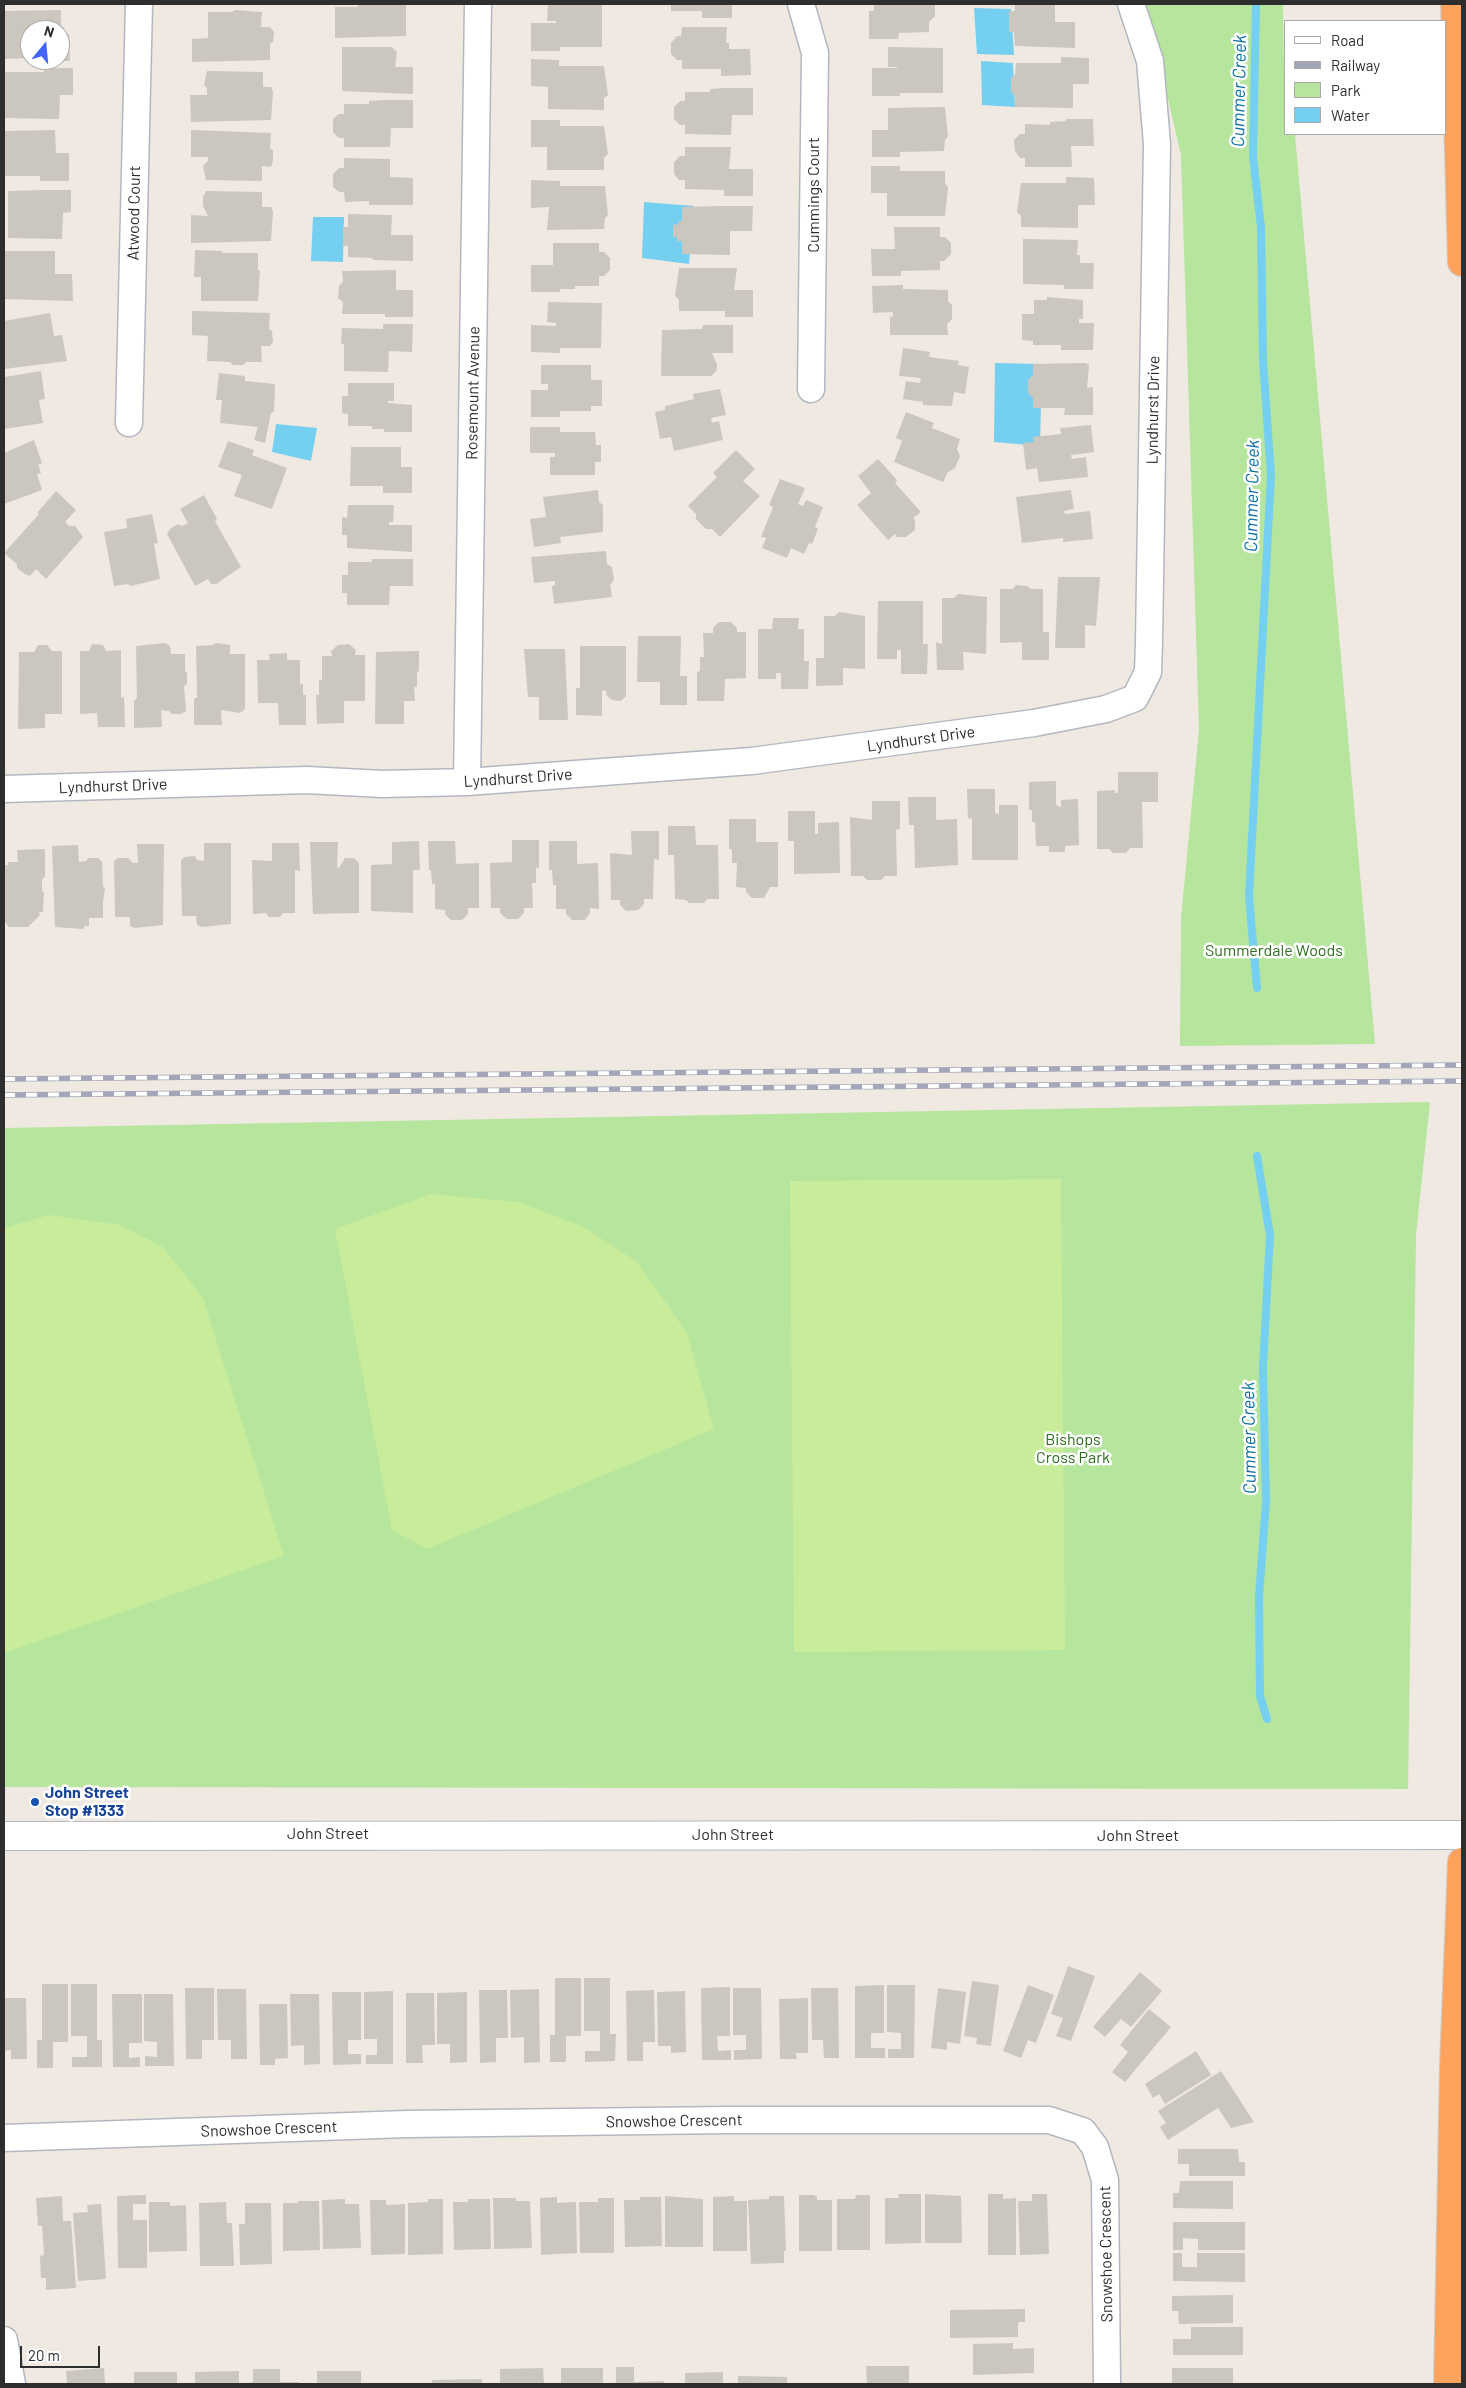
<!DOCTYPE html>
<style>
body{margin:0}
#map{position:relative;width:1466px;height:2388px;overflow:hidden;background:#efe9e1;font-family:Barlow,sans-serif}
canvas{display:block}
.frame{position:absolute;inset:0;border:5px solid #2e2e2e;pointer-events:none}
.legend{position:absolute;left:1284px;top:20px;width:162px;height:115px;box-sizing:border-box;background:#fff;border:1px solid #ababab;margin:0;padding:6px 9px;list-style:none;font-size:15px;color:#2e2e2e}
.legend li{display:flex;align-items:center;gap:10px;height:25px}
.legend b{width:25px;border:1px solid #ababab}
.north{position:absolute;left:20px;top:20px;width:50px;height:50px;box-sizing:border-box;background:#fff;border:1px solid #ababab;border-radius:50%;rotate:17deg;font-size:14px;font-weight:700;line-height:20px;text-align:center;color:#2e2e2e}
.north::after{content:'';display:block;margin:auto;width:18px;height:22px;background:#4264fb;clip-path:polygon(50% 0,100% 100%,50% 72%,0 100%)}
.scale{position:absolute;left:20px;top:2346px;width:80px;height:22px;box-sizing:border-box;border:2px solid #2e2e2e;border-top:0;padding-left:6px;font-size:15px;line-height:18px;white-space:nowrap;color:#2e2e2e;-webkit-text-stroke:4px #fff;paint-order:stroke}
</style>
<div id="map">
<canvas width="1466" height="2388"></canvas>
<div class="frame"></div>
<ul class="legend">
<li><b style="height:6px;background:#fff"></b>Road</li>
<li><b style="height:6px;background:#a3a6b8"></b>Railway</li>
<li><b style="height:14px;background:#b6e59e"></b>Park</li>
<li><b style="height:14px;background:#75cff0"></b>Water</li>
</ul>
<div class="north">N</div>
<div class="scale">20 m</div>
</div>
<script>
const c = document.querySelector('canvas').getContext('2d');
c.lineJoin = 'round';
function fillPath(path, color) {
  c.fillStyle = color;
  c.fill(path, 'evenodd');
}
function stroke(path, color, width, dash) {
  c.strokeStyle = color;
  c.lineWidth = width;
  c.lineCap = dash ? 'butt' : 'round';
  c.setLineDash(dash || []);
  c.stroke(path);
}
function write(font, color, halo, rows, align = 'center') {
  c.font = font + ' Barlow,sans-serif';
  c.lineWidth = 5;
  c.setLineDash([]);
  c.textBaseline = 'middle';
  c.strokeStyle = halo;
  c.fillStyle = color;
  for (const [text, x, y, turn = 0] of rows) {
    c.save();
    c.translate(x, y);
    c.rotate((+turn || 0) * Math.PI / 180);
    c.textAlign = isNaN(turn) ? turn : align;
    if (halo) c.strokeText(text, 0, 0);
    c.fillText(text, 0, 0);
    c.restore();
  }
}
const green = new Path2D(`
 M1146 4H1283L1285 134H1295L1375 1044 1180 1046 1181 919 1199 729 1181 155Z
 M1430 1102 1416 1235 1408 1789 4 1787V1128Z`);
const pitch = new Path2D(`
 M1061 1179 1065 1650 794 1652 790 1181Z
 M431 1194 518 1202 582 1226 637 1262 687 1333 714 1429 427 1549 392 1530 335 1229Z
 M49 1215 120 1225 163 1247 203 1298 284 1556 4 1653V1228Z`);
const water = new Path2D(`
 M974 8 1011 9 1014 55 977 54Z
 M981 61 1013 63 1015 107 982 105Z
 M644 202 694 206 689 264 642 258Z
 M313 217H344L343 262 311 261Z
 M995 363 1042 364 1040 446 994 442Z
 M276 424 317 428 311 461 272 452Z`);
const stream = new Path2D(`
 M1256 4 1253 157 1261 227 1263 361 1271 475 1249 896 1257 988
 M1257 1156 1270 1235 1263 1367 1266 1502 1259 1597 1260 1696 1267 1719`);
const building = new Path2D(`
 M358 4H406V36L335 38V7H358Z
 M548 4H602V47H560V51H531V23H556V21H547Z
 M671 4H732V18H702V11H671Z
 M874 4H935V16L929 22V32L899 33 898 39H869V11H874Z
 M1015 4H1055V22H1075V48L1015 46 1014 32H1009V11H1015Z
 M61 10V30H30V58L5 59 4 11Z
 M235 10 262 12 261 27H270L274 32 273 42 270 44V60L192 62V39L208 38V12H232Z
 M682 27H727L726 43H729V49H750L751 75 721 76V69H682V60H677L671 54V43L677 36H681Z
 M60 34H69L70 61H60Z
 M342 47H392L397 52 395 67H413V94L342 91Z
 M888 47 943 48V93H900V96H872V68H897V67H888Z
 M1061 57 1089 58V84H1073V108L1015 107V96L1011 92V78L1015 75 1016 63H1061Z
 M531 59 559 60V66H604L608 95 604 98V110L548 109V87L531 86Z
 M44 68H73V95H60L59 119 4 118V72H44Z
 M207 71 263 72V87H271L273 92 271 120 191 122 190 95H207V88L204 85Z
 M725 88H753V115H732L731 135 685 134V125H680L674 119V107L680 101H685V92H710V89Z
 M385 100H413V128H391L390 147H344V138H339L333 132V119L339 114H344V104H369V101Z
 M945 107 948 136 945 140 944 151 900 152V157H872V130H888V108Z
 M1066 119H1093L1094 146H1071L1072 167H1025V158H1020L1015 151 1014 140 1020 134H1025V124L1050 125V122L1066 121Z
 M531 120H560V126H604L608 154 604 158V170H547V147H531Z
 M55 130 56 153H69V181H40V176H5V131Z
 M191 130 271 133 270 149 273 150V161L271 167 262 166V181L206 180 203 166 208 161V157H191Z
 M685 147H731L729 169H753V196H724V190L685 189V180H679L674 174V162L680 156H685Z
 M344 158 390 159V177L413 178V205H369V201L345 202 344 192H339L333 187V174L339 168H344Z
 M871 166H900V171H945V183L948 187 945 216H887V193H871Z
 M1066 177 1094 178 1095 205H1078V228L1021 227V216L1017 212 1021 183H1066Z
 M531 180 560 181V186H605L608 215 605 218 604 229 547 230 549 207 531 208Z
 M43 190H71V212L63 213 62 239 8 238V191Z
 M206 191 262 192V207H271L273 212 271 241 191 243V215L208 216 203 206V197Z
 M719 206H753L752 231H730V255L682 254V241H677V237H673V224L678 225 679 221H682V207Z
 M348 214 392 215 391 235H413V261L373 260 372 258 348 257V246H343V227H348Z
 M894 227H940V237H945L951 243V254L944 261H940V270L901 271V276H872L871 249H895Z
 M1023 239 1078 240 1077 255H1080V263H1094L1093 289H1064V285L1023 284Z
 M553 243H599V252H604L610 258V270L604 276H599V286H575V289H560V292H531V265H553Z
 M195 250 222 251V253H258V270L260 271 258 301H201V277H194Z
 M4 251H55V274H72L73 301 4 299Z
 M679 268H737L734 290H753V317H725V311H679V300L675 296Z
 M396 270V290H413V317H385V314H342L343 302 338 298 339 286 343 282 342 271Z
 M903 285V289L948 290V301L952 305V319L947 324 948 335H890V316L893 317V312L873 313 872 286Z
 M1047 297 1083 300V319H1079V323H1094L1093 350H1061V345H1033V341L1022 340V314H1034V300H1047Z
 M548 302 602 303 601 348H560V353L531 352V325L556 326V323L547 322Z
 M192 311 270 313 269 329 272 331 273 342 270 346H261L262 362H246L243 365H233L230 362 207 361 208 336 192 335Z
 M50 313 54 336 62 335 67 361 4 369V321Z
 M383 324H413L412 352 389 351 388 372 344 371V344H341L342 328 383 329Z
 M703 325H733V353H712L717 365V370L711 376H661L662 330 702 329Z
 M903 348 930 352 929 357 959 361 958 365 969 367 965 394 954 392 952 406 923 405V402L903 399 906 381 920 383 921 378 899 376Z
 M1086 363 1089 365 1087 388 1093 387V415H1064L1065 408H1033V398L1028 393V380L1033 375V364Z
 M541 365H591V380H602V406H591V411H560V417H531V390H548V384H541Z
 M41 371 45 399 39 400 43 423 4 429 5 377Z
 M219 373 245 376V381L275 384 274 411 271 413 265 443 254 440 258 427 220 423 222 400H216Z
 M348 383H394V401H388V403L412 405V432H384V429H372V426H348V414L342 413V396H348Z
 M720 389 726 415 711 418 712 423 719 421 723 440 674 451 671 437 660 439 655 412 665 410V406L694 399 693 394Z
 M906 412 934 423 932 428 960 439 957 449 960 456 955 468 948 472 943 482 894 462 902 441 896 438Z
 M1091 425 1094 452 1071 455 1072 459 1086 457 1088 477 1039 482 1037 468 1026 470 1023 443 1034 442 1033 437 1061 434 1060 428Z
 M530 427H560V432H595L596 445H601V462H595V475H550V457H555V453H530Z
 M34 440 42 463 38 465 41 473 37 474 42 490 4 504V453Z
 M228 441 254 450 252 455 287 468 272 509 234 496 242 475 218 467Z
 M351 447H401V467H412V493H383V486H350Z
 M736 450 755 469 743 481 760 496 720 537 712 529H706L696 519V514L688 506 717 477 713 473Z
 M878 459 897 480 895 483 921 512 913 518 915 520V530L906 537H897L895 534 888 540 857 505 871 493 858 476Z
 M780 479 805 488 798 504 803 506 806 500 823 507 815 527 818 529 812 544 809 543 804 554 791 548 787 558 762 548 766 538 761 537 773 507 769 505Z
 M598 490 599 502 603 505V532L560 537 561 543 534 547 530 519 546 517 543 497Z
 M1071 490 1074 509 1064 511 1065 514 1090 511 1093 539 1063 542V538L1022 543 1016 497Z
 M56 491 76 510 65 522 69 526H75L83 537 46 579 36 569 30 576 25 574 17 568V564L4 553 39 514 37 513Z
 M204 495 217 519 215 521 241 567 216 584H211L208 579 195 586 167 534 170 529 178 524 182 526 188 523 180 509Z
 M348 505H394L393 522H389V525H412V552L347 548V535H342V517L347 518Z
 M152 514 158 543 154 544 160 579 131 586 128 584 114 586 104 532 127 528 126 519Z
 M606 551 607 564 612 567 614 580 610 585 612 597 554 604 552 586 555 585V581L534 583 531 557Z
 M371 559H413V586H390L389 605H347V593H342V575H348V562H372Z
 M1058 577H1100L1096 626 1085 625V648H1055Z
 M1016 585 1027 586 1031 589H1043V632H1049V660H1022V642L1000 643V589H1013Z
 M958 594 987 597 986 654 963 652 964 670H937L936 642 942 644V598H954Z
 M878 601H923V644H928L927 674H901V650H897V659H877Z
 M839 612 865 616V669L843 668V685L816 686V658H824V616H835Z
 M773 618H799L798 629H804V661H809L808 689H781V673H776V679H758V629H772Z
 M719 622H731L737 628V632H746V678L725 679 724 701H697V672L700 671V657H704L703 633H713V628Z
 M638 636H681L680 676H687V705H660V682H637Z
 M165 643 170 646 171 654H185V671L187 673V684L184 686 186 711 181 714H171L169 711 161 710 162 727 134 728V701L137 698 136 646Z
 M216 643 230 645V654H245V709L240 713 221 710 222 725H194V698H197V695L196 646 213 645Z
 M92 644 103 645 106 651 121 650V698L124 697 125 727H98L97 713 80 714V651H89Z
 M349 644 356 650 355 655H365V701H344V723L317 724 316 695H319V680H322V656H332L331 651 338 645Z
 M38 645H47L52 651H62V714H45V728L18 729 19 652H34Z
 M580 646H626V696L621 701 612 700 607 696 606 691 602 690V716L576 715V688H580Z
 M524 649H565L568 720H539V697H528Z
 M419 651V671L417 672V687H414L415 701H404V724H375L376 652Z
 M287 653V660H300V684H303V695H306V725H279L278 703H258L257 660H270L269 654Z
 M1118 772H1158V802H1142L1143 848H1130L1126 853H1113L1109 849H1097V791L1115 790V793H1118Z
 M1056 781V805L1061 807V800L1078 799 1079 845 1065 846V852H1049V846H1036L1035 822H1032V810H1029V782Z
 M967 789H995V813L999 814V805H1018V860H972V818L968 819Z
 M908 797H936V820L957 819 958 865 915 868 914 825H909Z
 M872 801H900V829L896 830 897 876H885L881 880H867L863 876H851L850 817 872 820Z
 M788 811H815V834H818V823L839 822 840 873 794 874V841H788Z
 M729 819H756V842H778V887H770L764 898H752L746 892V888L736 887 737 863H732V849H729Z
 M668 826H695L696 845H718L719 899H707L704 903H689L686 900 675 899 674 855H668Z
 M631 831H659V860L654 859 653 899H644V904L638 910 626 911 620 905V900H611L610 853 632 855Z
 M512 840H539V868H536V883H532L533 908H524V913L518 919H507L500 913V908H491L490 863 512 862Z
 M419 841 420 870H413V913L371 911V865L392 864V842Z
 M428 841H455L456 864 479 863V908H468V914L462 920H451L445 914V910L435 909V884H432L431 870H429Z
 M549 841H577V864L598 863 599 909 590 908V913L585 920H572L566 914V909H556V885H553L552 870H549Z
 M310 842H338L337 867 339 868 345 858H354L359 863V913L313 914Z
 M204 843H231V924L202 927 197 925 196 916H182L181 860 185 857 195 856 197 860 204 861Z
 M272 843H299L300 871 295 870V913H283L280 917H269L266 913 253 914 252 860 272 861Z
 M137 844H164L163 925 135 928 130 926V917H115L114 861 118 858H128L133 863H138Z
 M78 845 79 862 86 861 88 858H98L102 862 103 886 105 889 103 902V918H89V926H85L83 929 55 927 52 846Z
 M45 849V877L42 879V891L44 892 43 912H39L40 915 28 927H9L4 921V865H8V862H18L17 850Z
 M1068 1966 1095 1976 1071 2041 1056 2036 1063 2018 1051 2014Z
 M1140 1972 1162 1991 1131 2027 1121 2019 1105 2037 1093 2027Z
 M555 1978H581V2036H566V2062H550V2035H555Z
 M584 1978H610V2034H616L615 2061 585 2062V2051H600V2031H584Z
 M972 1981 999 1985 991 2046 976 2044 977 2038 964 2036Z
 M42 1984H68V2042H53V2068H37V2040H42Z
 M71 1984H97V2040H102V2067H72V2057H87V2036H71Z
 M884 1985V2033H871V2048H885V2058H855V1986Z
 M887 1985H915L914 2058H888V2049H901V2033L887 2032Z
 M1028 1985 1054 1995 1036 2043 1028 2040 1021 2058 1003 2051Z
 M730 1987V2036H717L718 2051 731 2050V2060H702L701 1988Z
 M185 1988H214V2040H202V2059H186Z
 M733 1988H761L762 2059 734 2060V2050H746V2035H733Z
 M811 1988H838L839 2058H824L823 2040H812Z
 M938 1988 966 1992 960 2044 947 2042V2050L931 2048Z
 M217 1989H246L247 2059H231V2040H218Z
 M539 1989 540 2062 524 2063V2037L511 2038 510 1990Z
 M479 1990H507L508 2038H496V2062L480 2063Z
 M654 1990 655 2042H643V2061H627L626 1991Z
 M393 1991V2064H366V2055H377V2039H364V1992Z
 M685 1991 686 2052 671 2053V2046H658L657 1992Z
 M332 1992H361V2040H348V2054H361V2064L333 2065Z
 M467 1992V2062L450 2063V2044H437V1993Z
 M406 1993H434L435 2045H422L423 2063H406Z
 M112 1994H142V2043H129V2058L140 2057V2067H113Z
 M144 1994H173L174 2066H145V2056L157 2057V2042L144 2041Z
 M290 1994H319L320 2064 304 2065V2045L291 2046Z
 M4 1998H26L27 2059H11V2050L4 2051Z
 M808 1998V2053H796L797 2059H780L779 1999Z
 M259 2004H287L288 2058 275 2059V2065H260Z
 M1149 2009 1171 2027 1125 2082 1112 2072 1128 2052 1120 2045Z
 M1196 2051 1211 2075 1165 2104 1159 2094 1153 2098 1145 2084Z
 M1221 2071 1254 2122 1231 2128 1218 2108 1168 2140 1160 2127 1166 2123 1158 2111Z
 M1178 2149H1238L1239 2162H1245V2176H1189V2164H1178Z
 M1180 2181H1233V2209L1173 2208V2193H1179Z
 M898 2194H921V2243L885 2244V2198H899Z
 M925 2194 961 2196 962 2243H925Z
 M988 2194H1003V2199L1016 2198V2255H988Z
 M1032 2194H1047L1049 2254 1020 2255 1018 2201H1032Z
 M146 2195V2204H133V2220H147V2268H118L117 2196Z
 M799 2195H814L817 2197V2200H832V2251H799Z
 M856 2195H870V2250H837V2199H855Z
 M62 2196 63 2221H71L76 2288 46 2290V2278H41L40 2256 44 2255 42 2226H38L36 2198Z
 M665 2196 703 2199V2247H665Z
 M734 2196V2201H747V2251H713V2197Z
 M769 2196H784L786 2251H784V2263L751 2264 748 2200 769 2199Z
 M557 2197V2203L576 2202 577 2253 541 2255 540 2198Z
 M640 2197H661L662 2246 625 2247 624 2200H640Z
 M493 2198H516V2201H530L532 2248 494 2249Z
 M598 2198H614V2253H580L579 2202H598Z
 M345 2199V2204H359L361 2248 323 2249 322 2200Z
 M428 2199H443V2254L408 2255V2203L428 2202Z
 M468 2199H490L491 2249 454 2250 453 2202H468Z
 M370 2200H386V2205L405 2204V2254L371 2255Z
 M298 2201H319L320 2250 283 2251V2203H298Z
 M149 2202H170V2206L186 2205 187 2251 149 2252Z
 M226 2202 227 2223H232L234 2266H200L199 2203Z
 M245 2203H271L272 2264 240 2265 239 2224H245Z
 M101 2204 106 2279 78 2281 73 2213 88 2212 87 2205Z
 M1173 2222H1245V2250H1198V2239L1183 2238V2250H1173Z
 M1173 2253H1182V2267H1197V2253H1245V2282L1173 2281Z
 M1233 2295V2323L1179 2324 1178 2311H1172V2296Z
 M1025 2309V2322H1018V2337L950 2338V2310Z
 M1191 2327H1243V2355H1173V2339H1191Z
 M1013 2343V2349L1034 2348V2373L973 2375V2344Z
 M866 2366H909V2384H867Z
 M616 2367H634V2382L664 2381V2384H616Z
 M104 2368 105 2384H67L66 2371Z
 M543 2368 544 2384H500V2369Z
 M561 2368H603V2384H561Z
 M1172 2368H1233V2384H1172Z
 M253 2369H280V2382H299V2384H246L253 2382Z
 M239 2371V2384H195V2372Z
 M317 2371H361V2384H317Z
 M134 2372H177V2384H134Z
 M723 2372V2384H685V2373Z
 M738 2376 787 2377V2384H738Z
 M482 2379V2384H432V2380Z`);
const street = new Path2D(`
 M801 4 815 53 811 389
 M129 423 139 4
 M467 782 478 4
 M4 789 307 780 382 784 467 782 752 761 1034 723 1106 709 1135 698 1148 672 1149 643 1157 144 1150 61 1131 4
 M4 2138 407 2124 728 2120H1049L1083 2131 1095 2147 1105 2180 1107 2384
 M4 2340 12 2384`);
const secondary = new Path2D(`
 M4 1836 1462 1835`);
const highway = new Path2D(`
 M1455 4 1462 262
 M1448 2384 1454 2066 1462 1862`);
const rail = new Path2D(`
 M4 1079 1462 1065
 M4 1095 1462 1081`);
const markers = [
 [35,1802,5,"#1a4fb4"]
];
const streetNames = [
 ["Cummings Court",814,195,-90],
 ["Atwood Court",134,213,-89],
 ["Rosemount Avenue",473,393,-89],
 ["Lyndhurst Drive",1153,410,-89],
 ["Lyndhurst Drive",921,739,-8],
 ["Lyndhurst Drive",518,778,-4],
 ["Lyndhurst Drive",113,786,-2],
 ["John Street",328,1834],
 ["John Street",733,1835],
 ["John Street",1138,1836],
 ["Snowshoe Crescent",674,2121,-1],
 ["Snowshoe Crescent",269,2129,-2],
 ["Snowshoe Crescent",1106,2254,-91]
];
const parkNames = [
 ["Summerdale Woods",1274,951],
 ["Bishops",1073,1440],
 ["Cross Park",1073,1458]
];
const transitNames = [
 ["John Street",45,1793],
 ["Stop #1333",45,1811]
];
const waterNames = [
 ["Cummer Creek",1239,91,-89],
 ["Cummer Creek",1252,496,-89],
 ["Cummer Creek",1249,1438,-91]
];
fillPath(green, '#b6e59e');
fillPath(pitch, '#c9ec9a');
fillPath(water, '#75cff0');
stroke(stream, '#75cff0', 8);
fillPath(building, '#cbc7bf');
stroke(street, '#b4b7c1', 29);
stroke(secondary, '#b4b7c1', 30);
stroke(highway, '#c9c9c9', 30);
stroke(street, '#fff', 26);
stroke(secondary, '#fff', 28);
stroke(highway, '#ffa35c', 28);
stroke(rail, '#a3a6b8', 5.5);
stroke(rail, '#fff', 4, [11]);
for (const [x, y, r, color] of markers) {
  const dot = new Path2D();
  dot.arc(x, y, r, 0, 2 * Math.PI);
  c.fillStyle = color;
  c.fill(dot);
  stroke(dot, '#fff', 2);
}
write('16px', '#2e2e2e', '#fff', streetNames);
write('16px', '#2c6e1b', '#fff', parkNames);
write('bold 16px', '#164399', '#fff', transitNames, 'left');
write('italic 18px', '#0d6fa3', '#fff', waterNames);
</script>
